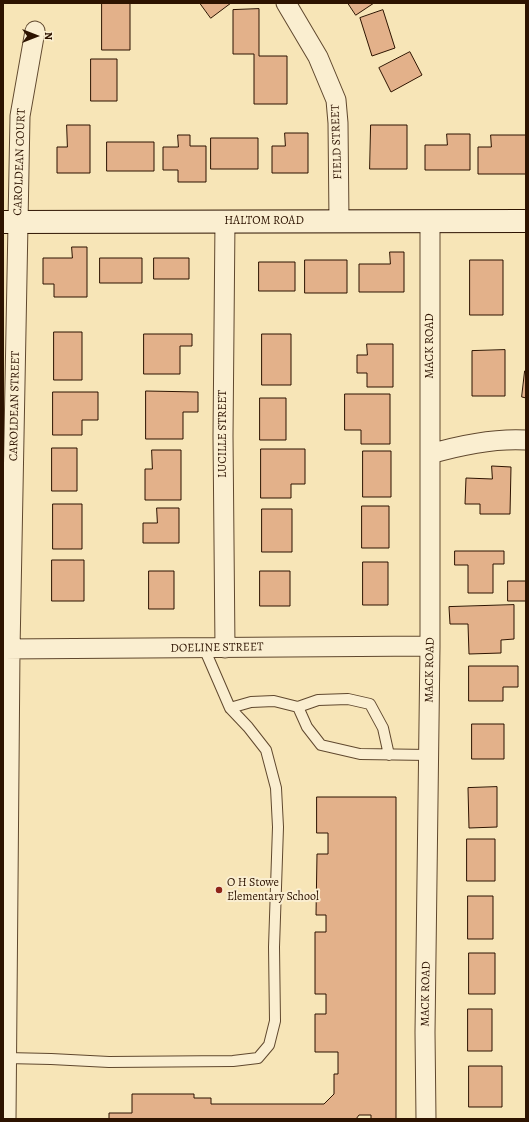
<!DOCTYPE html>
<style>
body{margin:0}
#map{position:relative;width:529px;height:1122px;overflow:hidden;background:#f7e5b7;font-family:Alegreya,serif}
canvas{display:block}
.frame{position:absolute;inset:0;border:4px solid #2d1300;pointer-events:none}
.north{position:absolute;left:16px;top:16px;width:40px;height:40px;-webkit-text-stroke:3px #faeed0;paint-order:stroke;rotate:90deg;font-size:11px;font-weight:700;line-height:16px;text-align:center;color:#2d1300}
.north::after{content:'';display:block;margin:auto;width:14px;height:18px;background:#2d1300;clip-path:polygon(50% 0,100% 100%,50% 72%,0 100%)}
</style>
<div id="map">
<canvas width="529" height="1122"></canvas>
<div class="frame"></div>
<div class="north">N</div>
</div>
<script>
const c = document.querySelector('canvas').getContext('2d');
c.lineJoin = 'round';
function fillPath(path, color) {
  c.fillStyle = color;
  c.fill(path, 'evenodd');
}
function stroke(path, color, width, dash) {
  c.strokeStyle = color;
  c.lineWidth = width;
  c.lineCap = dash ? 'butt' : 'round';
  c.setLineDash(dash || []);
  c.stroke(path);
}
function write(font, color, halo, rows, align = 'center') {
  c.font = font + ' Alegreya,serif';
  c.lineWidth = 4;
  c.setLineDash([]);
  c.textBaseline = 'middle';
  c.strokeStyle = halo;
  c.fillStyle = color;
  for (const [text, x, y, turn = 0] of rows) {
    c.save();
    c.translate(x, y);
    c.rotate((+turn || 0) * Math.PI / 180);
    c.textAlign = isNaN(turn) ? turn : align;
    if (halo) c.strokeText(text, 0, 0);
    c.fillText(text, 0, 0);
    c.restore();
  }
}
const building = new Path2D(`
 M102 3H130V50H102Z
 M200 3H231L211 18Z
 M348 3H374L356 15Z
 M259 9V56H287V104H254V54H233V10Z
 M383 10 395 48 372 56 360 18Z
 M410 52 422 75 391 92 379 68Z
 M91 59H117V101H91Z
 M67 125H90V173H57V147H67Z
 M371 125H407V169H370Z
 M285 133H308V173H272V146H285Z
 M447 134H470V170H425V145H447Z
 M178 135H190V146H206V182H178V170H163V147H178Z
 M491 135H526V174H478V147H491Z
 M211 138H258V169H211Z
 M107 142H154V171H107Z
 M72 247H87V297H54V284H43V258H72Z
 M390 252H404V292H359V264H390Z
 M100 258H142V283H100Z
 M154 258H189V279H154Z
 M305 260H347V293H305Z
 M470 260H503V315H470Z
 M259 262H295V291H259Z
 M54 332H82V380H54Z
 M144 334H192V346H180V374H144Z
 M262 334H291V385H262Z
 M367 344H393V387H367V373H357V355H367Z
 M505 350V396H472V351Z
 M525 371H526V398L522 397Z
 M146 391 198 392V412H183V439H146Z
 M53 392H98V420H82V435H53Z
 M345 394H390V444H361V430H345Z
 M260 398H286V440H260Z
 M52 448H77V491H52Z
 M261 449H305V484H291V498H261Z
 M152 450H181V500H145V469H152Z
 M363 451H391V497H363Z
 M492 466 511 467 510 514H480V504H465L466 478 492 479Z
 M53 504H82V549H53Z
 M362 506H389V548H362Z
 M157 508H179V543H143V523H157Z
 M262 509H292V552H262Z
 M455 551H504V564H493V593H468V565H455Z
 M52 560H84V601H52Z
 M363 562H388V605H363Z
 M149 571H174V609H149Z
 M260 571H290V606H260Z
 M508 581H526V601H508Z
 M514 605V639L501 640V653L469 654 468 624H450L449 607Z
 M469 666H518V687H503V701H469Z
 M472 724H504V759H472Z
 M497 787V827L469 828 468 788Z
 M317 797H396V1119H371V1115H359L356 1119H109V1113H132V1094H194V1098H211V1104H324L334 1094V1074H338V1052H315V1014H326V994H315V932H326V915H316L317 854H328V833H317Z
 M467 839H495V881H467Z
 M468 896H493V939H468Z
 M469 953H495V994H469Z
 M468 1009H492V1051H468Z
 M469 1066H502V1107H469Z`);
const lane = new Path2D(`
 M204 648 230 708 251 702 274 701 298 707 307 727 321 745 360 754 429 755
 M298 707 318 700 348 699 370 704 383 728 389 755
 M6 1058 51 1059 109 1062 233 1061 258 1058 269 1045 275 1021 274 947 278 827 276 788 266 750 248 727 230 708`);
const street = new Path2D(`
 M286 3 318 57 336 100 338 123 339 221
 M430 454C461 445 493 438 526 440
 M225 648 223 436 225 221
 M3 649 430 646
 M6 1119 10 650 20 116 35 31
 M426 1119 425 1032 430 646V221`);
const secondary = new Path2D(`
 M3 222 526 221`);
const markers = [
 [219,890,4,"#8f2418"]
];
const streetNames = [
 ["FIELD STREET",337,142,-92],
 ["CAROLDEAN COURT",20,162,-88],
 ["HALTOM ROAD",264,221],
 ["MACK ROAD",430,346,-90],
 ["CAROLDEAN STREET",15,406,-89],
 ["LUCILLE STREET",223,434,-90],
 ["DOELINE STREET",217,648,-1],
 ["MACK ROAD",430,670,-89],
 ["MACK ROAD",426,994,-89]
];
const poiNames = [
 ["O H Stowe",227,883],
 ["Elementary School",227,897]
];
fillPath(building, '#e3b18a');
stroke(building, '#2d1300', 1);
stroke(lane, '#60482e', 12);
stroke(street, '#60482e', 21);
stroke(secondary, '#2d1300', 24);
stroke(lane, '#faeed0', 10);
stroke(street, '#faeed0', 19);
stroke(secondary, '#faeed0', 22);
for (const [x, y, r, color] of markers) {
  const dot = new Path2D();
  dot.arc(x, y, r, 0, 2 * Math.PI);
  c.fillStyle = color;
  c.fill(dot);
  stroke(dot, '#faeed0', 1.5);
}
write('12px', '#2d1300', '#faeed0', streetNames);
write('12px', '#2d1300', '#faeed0', poiNames, 'left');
</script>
